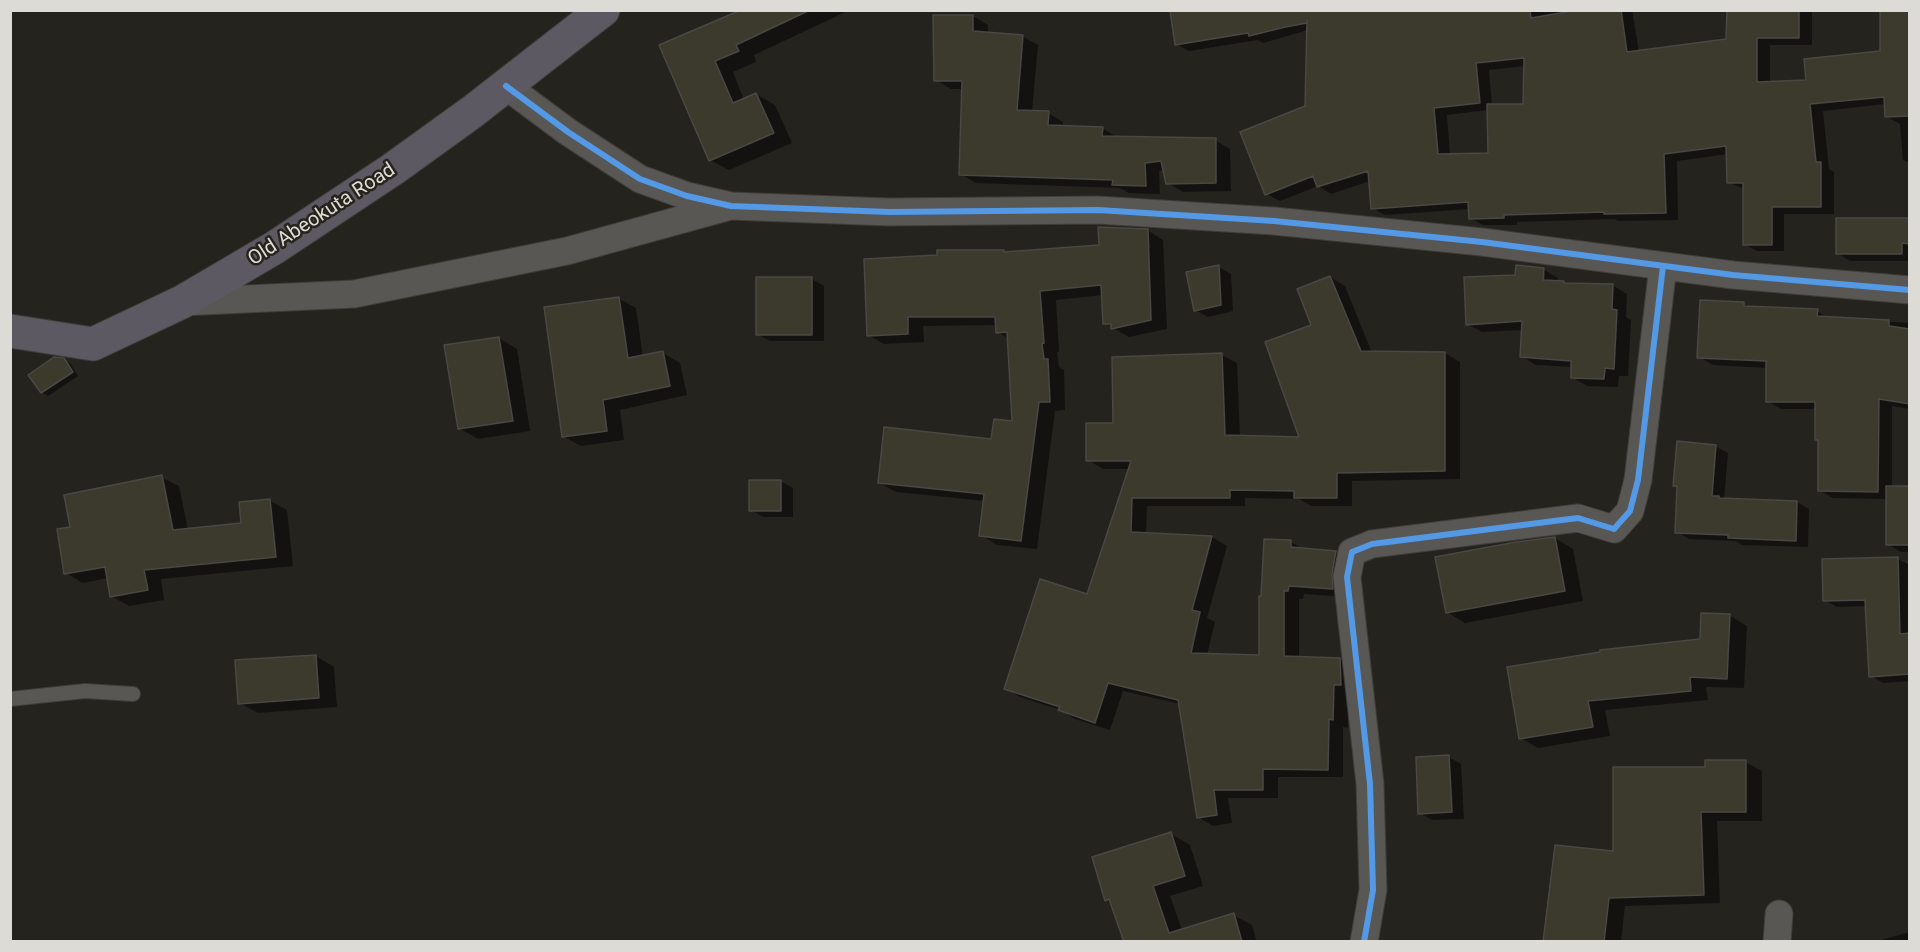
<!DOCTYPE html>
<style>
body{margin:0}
#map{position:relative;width:1920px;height:952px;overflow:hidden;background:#24231e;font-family:Roboto,sans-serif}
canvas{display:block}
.frame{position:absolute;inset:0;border:12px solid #dddbd6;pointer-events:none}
</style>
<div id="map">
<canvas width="1920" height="952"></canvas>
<div class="frame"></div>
</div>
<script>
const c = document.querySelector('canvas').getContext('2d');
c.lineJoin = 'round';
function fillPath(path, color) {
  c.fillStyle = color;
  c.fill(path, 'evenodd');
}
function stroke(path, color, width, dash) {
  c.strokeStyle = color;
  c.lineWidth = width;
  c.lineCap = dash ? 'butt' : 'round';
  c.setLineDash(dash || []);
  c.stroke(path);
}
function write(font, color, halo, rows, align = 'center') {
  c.font = font + ' Roboto,sans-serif';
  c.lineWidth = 5;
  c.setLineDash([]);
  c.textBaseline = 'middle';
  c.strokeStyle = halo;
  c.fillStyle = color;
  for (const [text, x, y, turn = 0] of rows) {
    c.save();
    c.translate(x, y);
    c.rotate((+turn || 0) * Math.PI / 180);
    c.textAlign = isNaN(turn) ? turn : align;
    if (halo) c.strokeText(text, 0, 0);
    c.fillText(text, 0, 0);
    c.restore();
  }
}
const shadow = new Path2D(`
 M734 10H850L754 55 756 62 733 72 744 100 756 94 775 105 792 143 729 170 710 160 661 46 736 14Z
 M1171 10H1632L1639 52 1728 40V10H1812V45H1770V83L1808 82 1882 52 1910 10V163L1903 160 1900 124 1886 116 1885 104 1823 111 1829 169 1834 172V214H1784V251H1757L1744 244V189L1728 182V154L1677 161 1678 220 1618 221 1615 219 1517 222V225H1483L1470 218V209L1385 215 1372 208 1370 181 1331 194 1318 186 1280 201 1267 194 1307 107 1308 30 1263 43 1258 40 1189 51 1176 44ZM1525 66 1524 105 1492 106 1489 70ZM1488 110 1489 155 1450 156 1447 115Z
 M973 16 988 25V33L1022 36 1038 45 1032 112 1048 113 1063 122V127L1102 128 1118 138 1215 140 1230 149 1231 191 1183 192 1168 183 1165 170 1159 171 1160 194 1129 193 1120 188 976 183 961 174 964 89H951L936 80Z
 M1910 219V261H1850L1837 253Z
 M1147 230 1163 240 1167 329 1129 337 1104 323 1103 295 1056 300 1059 352H1057L1059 367 1064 370 1065 410 1055 411 1037 549 997 545 981 535 985 501 896 492 880 483 993 441 1013 423 1009 339 997 332V325L923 326 924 342 884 344 868 335 939 257V252L1004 251 1008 253 1101 246Z
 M1219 267 1231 274 1233 311 1208 317 1195 310 1187 274Z
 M1543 269 1558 278 1557 282 1567 284 1612 285 1627 294 1626 317 1631 320 1628 376H1619L1618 387 1587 386 1572 377 1573 367 1536 365 1521 356 1523 330 1482 332 1467 324 1516 277ZM1542 274H1545L1544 287Z
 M1330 277 1345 286 1372 353H1445L1460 362V479L1352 481V506H1311L1299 499 1245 498V506H1147L1146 534 1212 537 1227 546 1207 618 1215 622 1207 655 1260 657 1291 542 1305 550 1336 552 1351 561 1347 597 1304 594 1303 599H1299V658L1340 659 1355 668 1349 693 1348 728 1343 727V777H1278V798H1228L1232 823 1213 826 1198 817 1180 704 1123 691 1110 730 1075 719 1060 710 1020 697 1005 688 1088 596 1130 469H1103L1088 460 1115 425 1113 358 1222 355 1237 363 1240 437 1301 438 1313 326Z
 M812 279 824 286V341H770L757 334Z
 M618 298 636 308 643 357 663 353 680 363 687 395 620 410 624 440 581 446 563 436Z
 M1744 304 1751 308 1817 311 1829 318 1910 323V409L1892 406V488H1910V552H1901L1887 544V499L1833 498 1819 490 1820 441 1816 409H1781L1767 401V368L1713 365 1699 357Z
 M499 338 517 349 530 431 478 439 459 428Z
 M63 360 70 363 78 376 48 396 42 392 30 376Z
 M1715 446 1728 453 1724 500 1797 502 1809 509 1808 547 1742 545 1736 541 1689 539 1677 532 1678 487 1674 485Z
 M161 477 179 486 188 530 243 525 240 504 270 501 287 510 293 566 161 579 164 600 129 606 111 596 108 578 83 583 66 573 71 528Z
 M780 481 793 488V517H763L751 510Z
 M1555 538 1573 549 1583 601 1465 623 1447 612Z
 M1898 559 1910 565V681L1883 683 1871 676 1867 606 1837 607 1824 600Z
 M1729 615 1747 626 1744 688 1706 687 1708 700 1605 710 1610 736 1538 748 1521 738 1509 668 1701 641Z
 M316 656 334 667 337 707 258 713 240 703Z
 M1449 757 1461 764 1464 819 1432 820 1420 813Z
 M1745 762 1762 771V821H1717L1720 903 1625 906 1621 942H1544L1614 853 1707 768Z
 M1171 834 1190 845 1203 886 1170 896 1182 930 1233 915 1252 925 1257 942H1126L1112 903 1107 900Z
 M1910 932V942H1874Z`);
const building = new Path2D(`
 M741 10H810L736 45 739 51 715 61 733 103 756 93 774 133 709 161 659 45Z
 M1170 10H1530L1531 18 1578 10H1621L1627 52 1726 39 1727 10H1799V38H1757V82L1806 80 1804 59 1880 51V10H1910V116L1885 117 1884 97 1810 104 1816 162H1821V207H1772V245H1743V183H1727L1726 146 1664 154 1666 213 1604 214V212L1504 215V218L1469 219 1468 202 1371 209 1368 171 1317 187 1313 176 1265 195 1240 132 1305 106 1307 20V23L1285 27 1249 36 1248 33 1175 45ZM1524 58 1523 104H1487L1488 153 1438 154 1434 108 1480 103 1476 63Z
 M933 15H973V31L1023 35 1017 110 1049 111 1048 125 1103 127 1102 136 1216 138V183L1166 184 1161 161 1145 163 1146 186 1112 185 1113 180 959 175 962 81H934Z
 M1836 218H1910V244L1902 243V254H1836Z
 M1098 227 1148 229 1151 320 1111 329V324H1103L1101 285 1040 291 1044 343 1042 344 1044 359H1048L1050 402H1039L1021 541 979 536 984 494 878 483 884 427 991 439 994 419 1012 421 1007 332 996 333 995 317H908V334L867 336 864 259 937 255V250H1004V252L1099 245Z
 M1219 265 1221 305 1194 311 1186 272Z
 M1516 265 1544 268 1543 280 1564 281V283L1613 284 1612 309 1617 310 1614 369 1605 368 1604 379 1571 378V361L1520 357 1522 321 1466 325 1464 277 1515 275Z
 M1330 276 1361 351 1445 352V471L1337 473V498H1294V491L1230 490V498H1132L1131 532 1212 536 1192 610 1200 612 1191 653 1259 655V596H1261L1264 539 1291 540V547L1336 551 1332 574 1333 589 1289 586 1288 591H1284V656L1340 658 1341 685H1334L1333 720 1329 719 1328 770 1263 769V790H1214L1217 815 1197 818 1178 700 1108 683 1095 723 1058 710 1060 707 1004 689 1040 579 1087 594 1131 461H1086V423H1113L1112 357 1222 353 1225 435 1299 437 1265 342 1311 325 1297 289Z
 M756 277H812V335H756Z
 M619 297 628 358 663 351 670 386 603 400 607 431 562 437 544 307Z
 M1700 300 1744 302V306L1818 309 1817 316 1889 320V326L1910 329V404L1879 399 1878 492 1818 491V440H1815V402H1766V361L1697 358Z
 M499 337 513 421 458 429 444 345Z
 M54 357 64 358 73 372 41 393 28 375Z
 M1677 441 1716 445 1712 496H1719V498L1797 501 1796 541 1728 538V535L1675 533 1677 486H1673Z
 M162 475 173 530 241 523 239 502 270 499 276 557 144 570 148 590 110 597 105 567 64 574 57 529 70 527 64 495Z
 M749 480H781V511H749Z
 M1886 486H1910V545H1886Z
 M1555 537 1565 591 1446 613 1435 557 1516 542Z
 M1898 557 1900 634 1910 633V674L1869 677 1865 600 1823 601 1822 559Z
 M1701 613 1730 614 1727 679 1690 677 1691 691 1588 701 1593 727 1519 739 1507 667 1600 652V650L1700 639Z
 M316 655 319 698 238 704 235 660Z
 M1449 755 1452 812 1418 814 1416 757Z
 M1705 760H1746V812H1701L1704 895 1609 898 1604 942H1543L1555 845 1613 851V767H1705Z
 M1171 832 1185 876 1153 886 1169 933 1234 913 1242 942H1124L1109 899 1105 901 1092 857Z`);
const service = new Path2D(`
 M10 699 85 691 133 694`);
const minor = new Path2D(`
 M506 86 568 132 640 179 687 196 731 206 889 212 1098 210 1274 221 1482 242 1733 275 1910 290
 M182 302 354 294 567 251 727 207
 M1364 942 1373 890 1370 784 1347 577 1352 552 1372 544 1578 518 1614 529 1630 511 1638 480 1663 266
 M1777 942 1779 914`);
const trunk = new Path2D(`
 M10 331 93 344 182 302 274 248 393 169 472 112 603 10`);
const cycleway = new Path2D(`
 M506 86 568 132 640 179 687 196 731 206 889 212 1098 210 1274 221 1482 242 1733 275 1910 290
 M1364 942 1373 890 1370 784 1347 577 1352 552 1372 544 1578 518 1614 529 1630 511 1638 480 1663 266`);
const streetNames = [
 ["Old Abeokuta Road",322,215,-33]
];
fillPath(shadow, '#0007');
fillPath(building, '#3c392d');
stroke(building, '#494844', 1.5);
stroke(service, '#3f3d39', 16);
stroke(minor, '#3f3d39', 29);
stroke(trunk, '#3f3d39', 35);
stroke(service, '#585754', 14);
stroke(minor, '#585754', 27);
stroke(trunk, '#5c5962', 33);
stroke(cycleway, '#5399e6', 6);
write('20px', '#dddbd6', '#26241c', streetNames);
</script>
